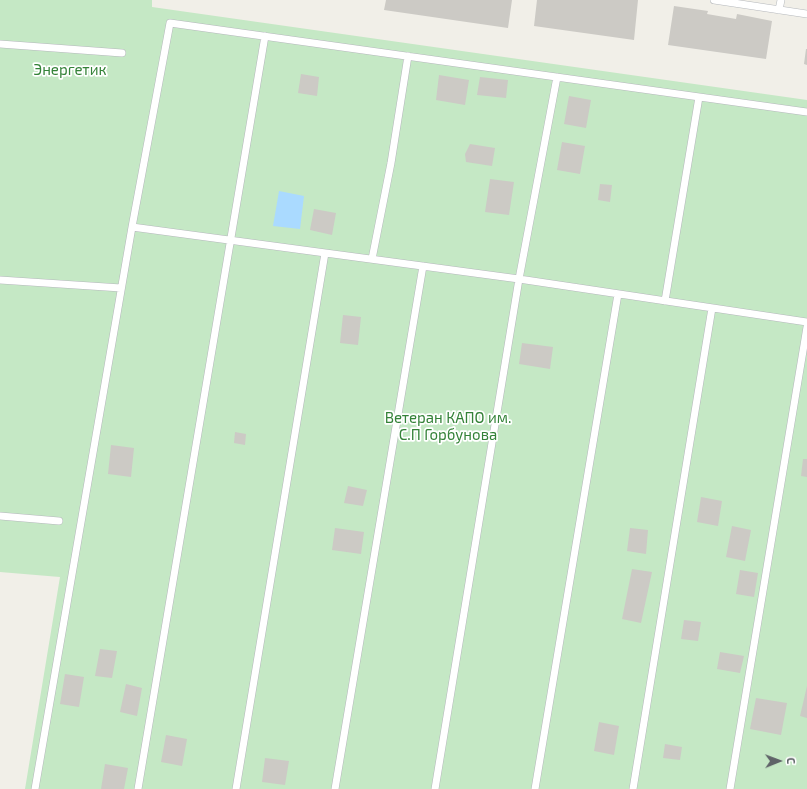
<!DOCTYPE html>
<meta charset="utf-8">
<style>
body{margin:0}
#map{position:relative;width:807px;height:789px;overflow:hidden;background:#f1efe8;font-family:"Exo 2",sans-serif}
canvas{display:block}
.north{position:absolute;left:759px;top:741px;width:40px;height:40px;-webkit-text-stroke:3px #fff;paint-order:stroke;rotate:89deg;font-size:11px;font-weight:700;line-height:16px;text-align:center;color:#5f6368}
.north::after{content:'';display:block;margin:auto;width:14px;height:18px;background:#5f6368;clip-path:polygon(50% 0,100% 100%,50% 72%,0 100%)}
</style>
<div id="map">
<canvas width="807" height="789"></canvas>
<div class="north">С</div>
</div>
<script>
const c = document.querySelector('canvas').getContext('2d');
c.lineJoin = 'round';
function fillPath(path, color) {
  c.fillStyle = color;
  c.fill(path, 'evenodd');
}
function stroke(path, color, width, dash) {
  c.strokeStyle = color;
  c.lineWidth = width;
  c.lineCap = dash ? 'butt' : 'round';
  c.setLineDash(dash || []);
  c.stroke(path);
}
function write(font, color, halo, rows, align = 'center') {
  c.font = font + ' "Exo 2",sans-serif';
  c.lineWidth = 3.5;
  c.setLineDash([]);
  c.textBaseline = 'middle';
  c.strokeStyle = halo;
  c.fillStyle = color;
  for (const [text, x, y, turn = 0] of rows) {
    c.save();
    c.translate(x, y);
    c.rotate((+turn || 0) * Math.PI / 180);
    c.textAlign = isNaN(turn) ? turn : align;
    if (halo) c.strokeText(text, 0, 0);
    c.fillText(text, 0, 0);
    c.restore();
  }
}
const green = new Path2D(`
 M0 0H152V7L807 100V789H25L60 577 0 572Z`);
const water = new Path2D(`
 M279 191 304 196 300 229 273 226Z`);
const building = new Path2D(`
 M386 0H512L508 28 384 10Z
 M537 0H638L634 40 534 26Z
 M674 6 708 11 707 14 736 19 737 14 772 21 766 59 668 45Z
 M806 49H807V65L804 64Z
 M301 74 319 77 317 96 298 93Z
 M439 75 469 80 465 105 436 100Z
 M480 77 508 80 506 98 477 95Z
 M569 96 591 100 586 128 564 124Z
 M562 142 585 146 580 174 557 170Z
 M470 144 495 148 492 166 466 162 465 154Z
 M490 179 514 182 509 215 485 212Z
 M600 184 612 185 610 202 598 200Z
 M314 209 336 213 332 235 310 230Z
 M343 315 361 317 358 345 340 343Z
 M522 343 553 347 550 369 519 364Z
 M235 432 246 434 245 445 234 443Z
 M111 445 134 448 131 477 108 474Z
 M803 459H807V477L801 476Z
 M348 486 367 490 363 506 344 503Z
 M701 497 722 501 718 526 697 522Z
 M732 526 751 530 745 561 726 557Z
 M335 528 364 532 361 554 332 550Z
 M630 528 648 530 646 554 627 551Z
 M632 569 652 572 641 623 622 619Z
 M740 570 758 573 754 597 736 594Z
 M684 620 701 622 698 641 681 639Z
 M100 649 117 651 112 678 95 676Z
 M720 652 744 656 740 673 717 669Z
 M65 674 84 677 79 707 60 704Z
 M126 684 142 688 137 716 120 712Z
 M807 686V718L800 716Z
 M756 698 787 703 781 735 750 729Z
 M599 722 619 726 614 755 594 751Z
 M166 735 187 739 182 766 161 762Z
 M665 744 682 747 680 760 663 758Z
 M265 758 289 761 285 785 262 782Z
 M105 764 128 768 124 789H101Z`);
const service = new Path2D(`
 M714 0 807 14
 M779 10 781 0
 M0 44 122 53
 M132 227 519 279 807 322
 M372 259 391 163 408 56
 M0 280 121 288
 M665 301 699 97
 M0 516 59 521
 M35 789 132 227 170 23 807 112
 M138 789 265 36
 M236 789 325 253
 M335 789 423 266
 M435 789 519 279 557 77
 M535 789 618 294
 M633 789 712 308
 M730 789 807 327`);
const parkNames = [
 ["Энергетик",70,70],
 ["Ветеран КАПО им.",448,418],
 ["С.П Горбунова",448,435]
];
fillPath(green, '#c5e8c5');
fillPath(water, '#aadaff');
fillPath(building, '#cccac5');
stroke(service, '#b5b8bc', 8);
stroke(service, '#fff', 7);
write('15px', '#348238', '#fff', parkNames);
</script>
